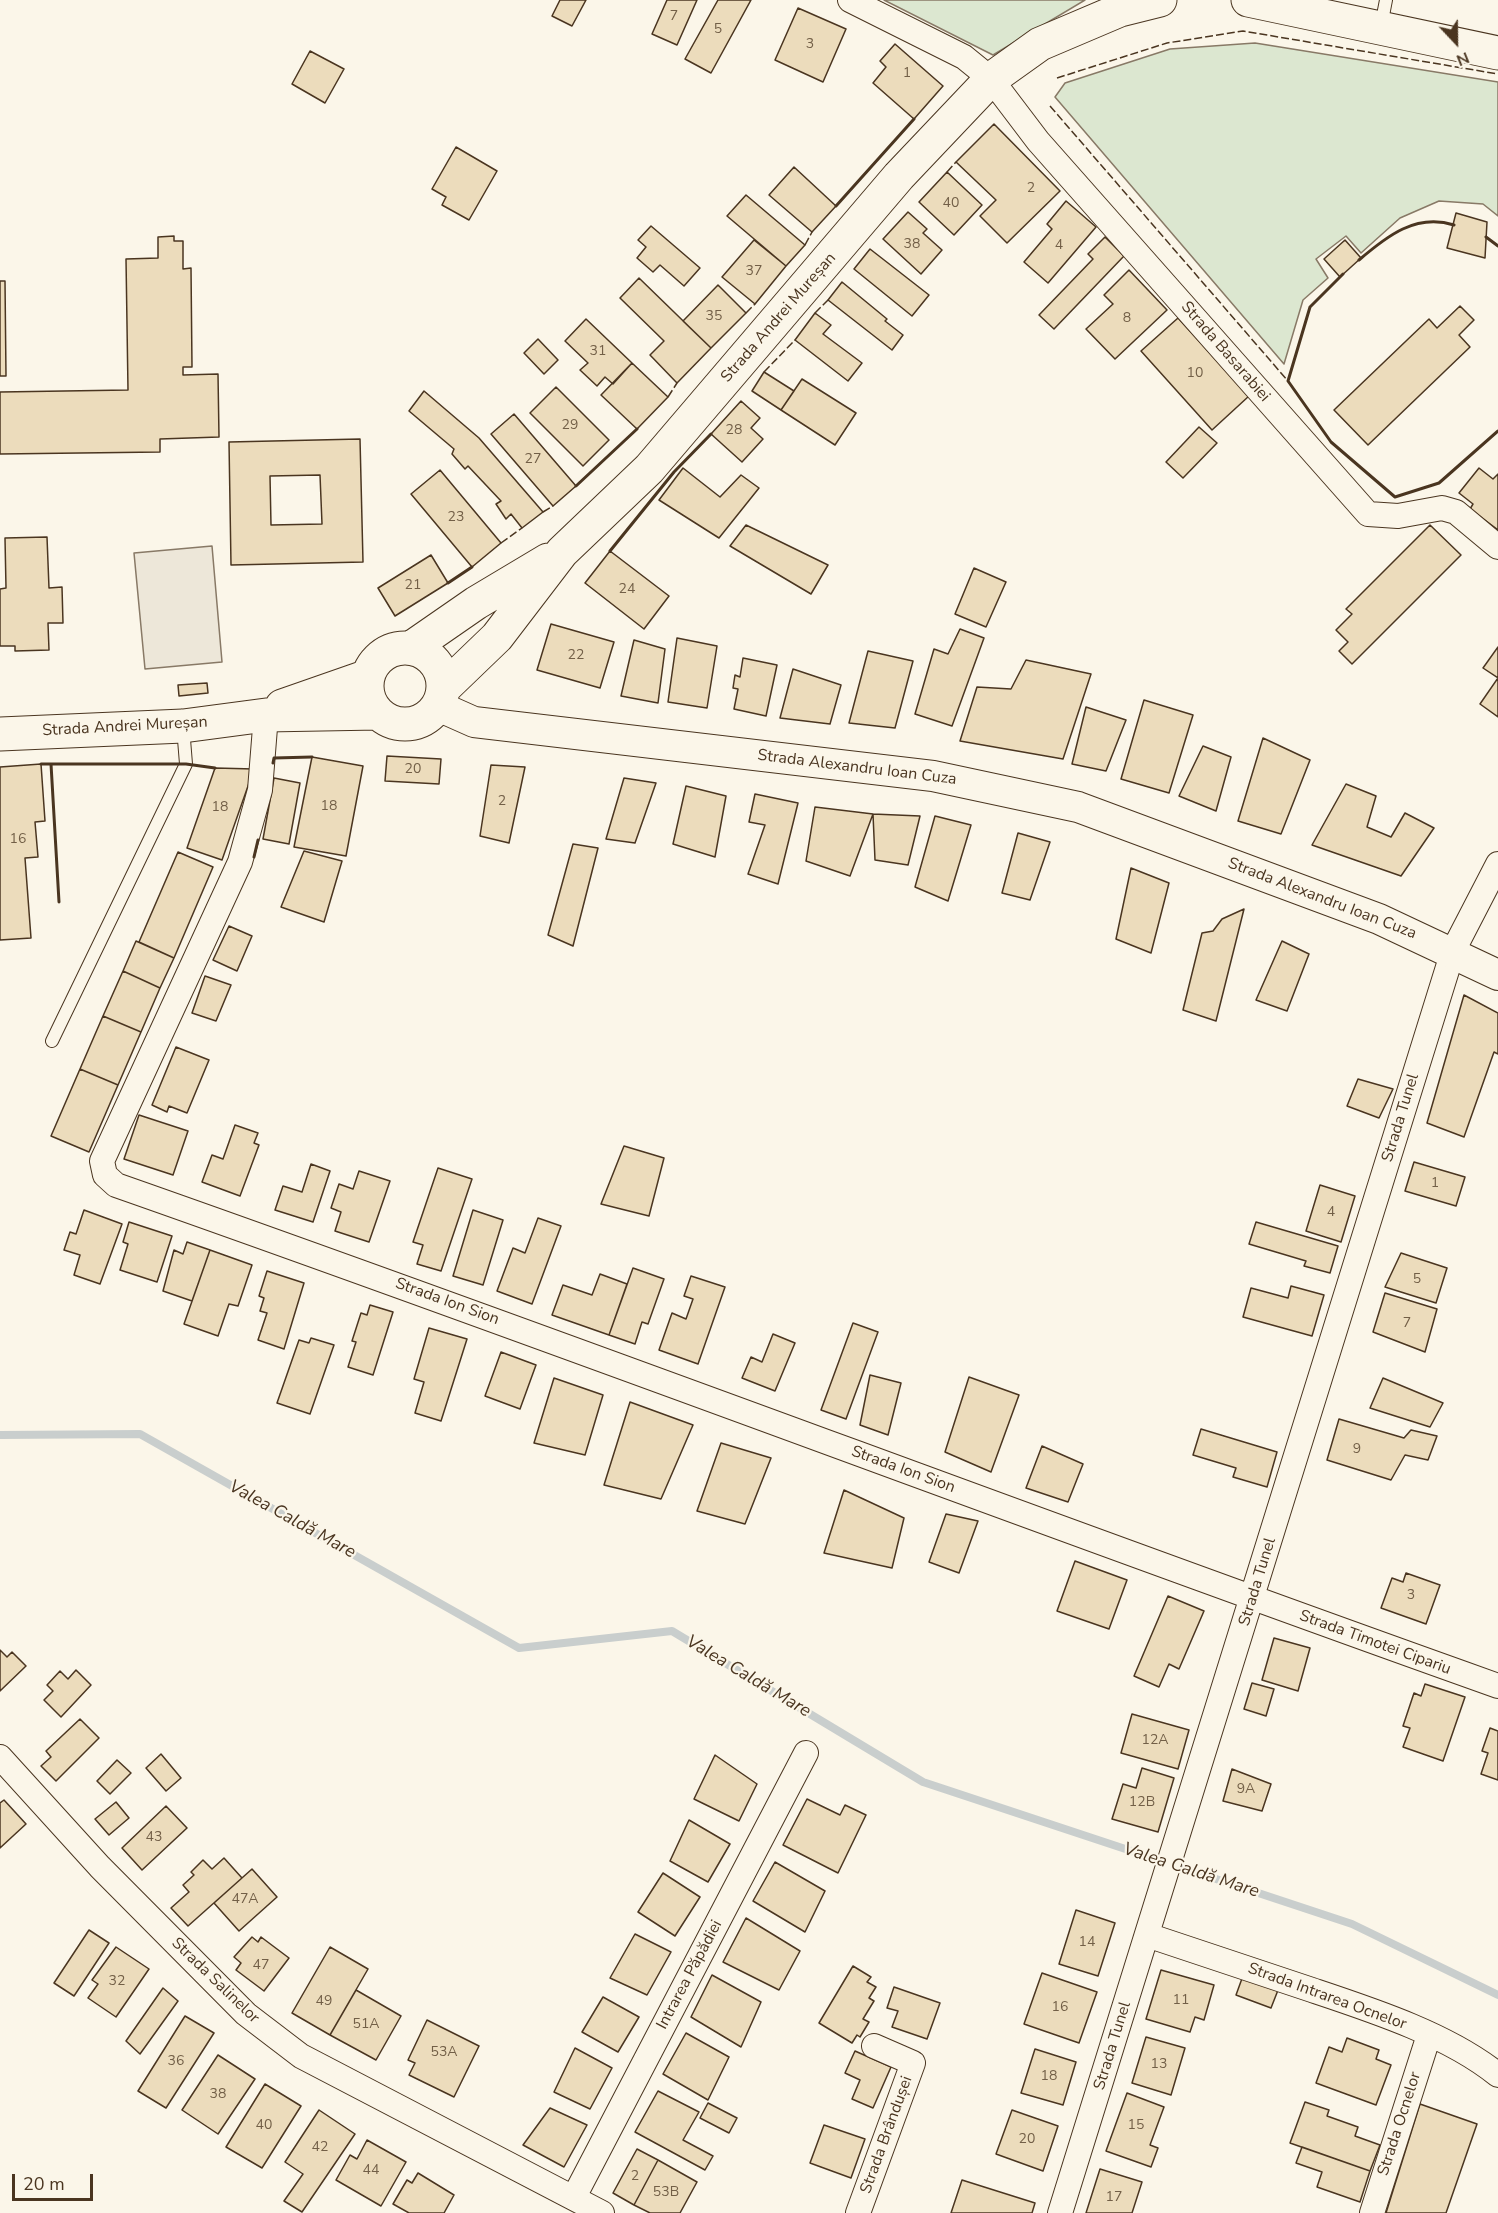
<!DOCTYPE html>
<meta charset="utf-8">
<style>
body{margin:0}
#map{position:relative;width:1498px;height:2213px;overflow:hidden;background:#fbf6e9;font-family:"Nunito Sans",sans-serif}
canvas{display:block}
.north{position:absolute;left:1426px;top:12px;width:60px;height:60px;-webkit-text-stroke:4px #fbf6e9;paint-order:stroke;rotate:158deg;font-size:16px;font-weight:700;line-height:24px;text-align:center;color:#4a3520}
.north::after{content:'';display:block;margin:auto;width:21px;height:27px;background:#4a3520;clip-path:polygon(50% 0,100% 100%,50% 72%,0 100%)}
.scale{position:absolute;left:12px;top:2174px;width:81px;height:27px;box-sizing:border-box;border:3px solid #4a3520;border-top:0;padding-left:8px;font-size:18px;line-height:21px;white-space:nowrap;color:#4a3520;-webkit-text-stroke:4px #fbf6e9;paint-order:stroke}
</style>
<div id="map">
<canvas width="1498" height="2213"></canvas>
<div class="north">N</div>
<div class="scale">20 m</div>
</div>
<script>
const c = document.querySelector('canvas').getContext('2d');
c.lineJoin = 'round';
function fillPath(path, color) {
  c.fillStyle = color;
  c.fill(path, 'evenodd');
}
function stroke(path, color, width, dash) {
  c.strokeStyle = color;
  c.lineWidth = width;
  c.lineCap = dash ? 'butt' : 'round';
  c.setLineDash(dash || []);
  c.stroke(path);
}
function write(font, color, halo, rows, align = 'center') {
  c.font = font + ' "Nunito Sans",sans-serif';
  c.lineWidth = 4.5;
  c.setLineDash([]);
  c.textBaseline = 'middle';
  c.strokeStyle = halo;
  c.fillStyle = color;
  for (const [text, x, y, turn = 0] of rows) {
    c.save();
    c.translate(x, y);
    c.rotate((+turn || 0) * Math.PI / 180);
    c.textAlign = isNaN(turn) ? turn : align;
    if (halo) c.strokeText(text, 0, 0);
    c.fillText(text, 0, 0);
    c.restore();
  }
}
const green = new Path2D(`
 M884 0H1085L993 55Z
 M1255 43 1498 82V216L1483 204 1439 201 1400 218 1361 253 1346 236 1316 259 1328 278 1303 300 1284 364 1055 97 1065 83 1170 49Z`);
const parking = new Path2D(`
 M212 546 222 662 145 669 134 553Z`);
const stream = new Path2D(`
 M0 1435 140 1434 519 1648 672 1631 923 1782 1352 1924 1498 1995`);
const building = new Path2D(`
 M560 0H586L572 26 552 16Z
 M667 0H697L677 45 652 34Z
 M718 0H751L711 73 685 59Z
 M798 8 846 29 823 82 775 60Z
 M895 44 943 86 914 119 873 83 886 67 880 61Z
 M310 51 344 69 325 103 292 84Z
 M994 124 1060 191 1007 243 980 216 996 200 956 162Z
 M456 147 497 171 469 220 442 205 446 197 432 189Z
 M794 167 836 206 812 232 769 195Z
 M947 172 982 205 954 235 919 202Z
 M746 195 805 245 786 266 727 216Z
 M1066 201 1096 227 1048 283 1024 262 1052 229 1047 224Z
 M908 212 927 229 923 233 942 250 921 274 883 239Z
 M1456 213 1487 222 1485 258 1447 248Z
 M651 226 700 268 684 286 660 265 653 272 637 258 646 247 638 240Z
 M174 236V241H183V269L191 268 192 367H183V375L218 374 219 437 160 439V452L0 454V392L128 390 126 259 158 258V237Z
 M1105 237 1124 256 1054 329 1039 315 1093 259 1088 254Z
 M754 240 786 266 755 304 722 277Z
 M1345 240 1361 258 1340 277 1324 259Z
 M870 249 929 295 912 316 854 269Z
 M1129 270 1167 310 1115 359 1086 329 1113 304 1104 295Z
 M639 278 711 348 677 383 650 355 664 341 620 298Z
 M0 281H5L6 376H0Z
 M842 282 887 319 885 321 903 335 892 350 828 300Z
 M718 285 746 313 711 348 683 321Z
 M1460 306 1474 320 1459 335 1470 347 1368 445 1334 410 1429 319 1437 328Z
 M815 313 831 325 823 334 862 363 848 381 795 340Z
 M1178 318 1249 396 1212 430 1141 351Z
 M586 319 632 363 613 384 605 377 597 386 580 370 588 363 565 341Z
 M538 339 558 360 544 374 524 353Z
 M632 363 668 397 637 429 601 395Z
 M764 372 794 391 781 410 752 391Z
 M802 379 856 413 835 445 781 410Z
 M556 387 609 440 583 466 530 413Z
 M424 391 479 438 543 512 522 528 511 514 506 519 496 504 501 501 468 466 465 469 452 454 454 449 409 411Z
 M741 401 760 418 751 428 763 439 742 462 711 434Z
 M514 414 576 486 553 506 491 434Z
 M1199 427 1217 443 1183 478 1166 462Z
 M360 439 363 562 231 565 229 442ZM320 475 322 524 271 525 270 476Z
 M683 468 720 497 741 475 759 488 719 538 659 500Z
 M1479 468 1493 479 1498 474V530L1470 509 1473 504 1459 493Z
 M440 470 501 543 472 567 411 494Z
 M746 525 828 565 811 594 730 546Z
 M1430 525 1461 555 1352 664 1339 651 1348 642 1336 630 1352 614 1346 609Z
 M47 537 49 588 62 587 63 623H48L49 650 15 651V646H0V589L6 588 5 538Z
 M610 551 669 596 644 629 585 583Z
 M431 555 448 583 395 616 378 588Z
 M974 568 1006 582 986 627 955 614Z
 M551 624 614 642 600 688 537 670Z
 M960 629 984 638 952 726 915 714 934 649 948 654Z
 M677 638 717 646 707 708 668 702Z
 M634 640 665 649 658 703 621 696Z
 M1498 647V678L1483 668Z
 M868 651 913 661 895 728 849 723Z
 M743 658 777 665 766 716 734 709 738 689 733 688 735 675 740 677Z
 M1026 660 1091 674 1063 759 960 741 977 687 1011 689Z
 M793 669 841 685 830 724 780 718Z
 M1498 678V717L1480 704Z
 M207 683 208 693 179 696 178 685Z
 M1144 700 1193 715 1169 793 1121 779Z
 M1086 707 1126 720 1106 771 1072 764Z
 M1263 738 1310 760 1281 834 1238 821Z
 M1203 746 1231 757 1216 811 1179 796Z
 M387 756 441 759 439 784 385 781Z
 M312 757 363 766 346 856 294 847Z
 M41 764 45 821 35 822 38 857 25 858 31 938 0 940V767Z
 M491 765 525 767 509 843 480 836Z
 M215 768 254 769 222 860 187 848Z
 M274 778 300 783 289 844 263 839Z
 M624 778 656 783 635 843 606 839Z
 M1346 784 1376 796 1367 827 1391 837 1405 813 1434 828 1401 876 1312 845Z
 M686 786 726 796 715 857 673 844Z
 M755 794 798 803 778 884 748 874 765 825 749 822Z
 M815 807 873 814 850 876 806 861Z
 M873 814 920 816 908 865 875 860Z
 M935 816 971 825 948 901 915 887Z
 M1018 833 1050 842 1030 900 1002 893Z
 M573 844 598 848 573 946 548 935Z
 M304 851 342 861 324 922 281 907Z
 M178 852 213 867 174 958 139 942Z
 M1131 868 1169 883 1151 953 1116 939Z
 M1244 909 1216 1021 1183 1010 1202 933 1213 931 1222 919Z
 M229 926 252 936 237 971 213 960Z
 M136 941 174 958 160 988 123 971Z
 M1282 941 1309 954 1287 1011 1256 1000Z
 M123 971 160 988 141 1032 103 1016Z
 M205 976 231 985 216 1021 192 1013Z
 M1464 995 1498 1013V1054L1494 1052 1464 1137 1427 1123Z
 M103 1016 141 1032 118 1085 80 1069Z
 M176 1047 209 1060 187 1113 169 1106 167 1112 152 1105Z
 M80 1069 118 1085 89 1152 51 1136Z
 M1358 1079 1393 1089 1379 1118 1347 1106Z
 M139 1115 188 1131 173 1175 124 1159Z
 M235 1125 258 1133 254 1143 259 1145 240 1196 202 1182 212 1155 223 1159Z
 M624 1146 664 1158 649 1216 601 1204Z
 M1414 1162 1465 1177 1456 1206 1405 1191Z
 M311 1164 330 1171 313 1222 275 1210 283 1186 302 1192Z
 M438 1168 472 1179 441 1271 417 1264 423 1245 413 1242Z
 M359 1171 390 1181 369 1242 335 1231 341 1212 331 1208 339 1184 353 1189Z
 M1320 1185 1355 1196 1341 1242 1306 1231Z
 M84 1210 122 1224 100 1284 74 1275 80 1255 64 1250 70 1232 76 1234Z
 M473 1210 503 1220 483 1285 453 1276Z
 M538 1218 561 1226 532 1304 497 1291 513 1248 525 1253Z
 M129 1222 172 1236 157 1282 120 1270 128 1244 123 1242Z
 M1256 1222 1338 1246 1330 1273 1304 1266 1306 1261 1249 1244Z
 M187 1242 210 1250 192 1301 163 1291 174 1250 183 1254Z
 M210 1250 252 1265 238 1306 229 1304 218 1336 184 1324Z
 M1401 1253 1447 1268 1436 1303 1385 1287Z
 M633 1268 664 1279 648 1324 642 1322 635 1344 609 1335Z
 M267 1271 304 1283 284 1349 258 1340 267 1313 260 1311 264 1298 259 1296Z
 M600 1274 627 1284 609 1335 552 1315 563 1285 592 1295Z
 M691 1276 725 1287 698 1364 659 1350 672 1313 686 1319 693 1299 684 1296Z
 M1291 1286 1324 1295 1312 1336 1243 1317 1251 1288 1288 1298Z
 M1385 1293 1437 1309 1425 1352 1373 1332Z
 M370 1305 393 1312 373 1375 348 1367 356 1342 352 1341 361 1313 367 1315Z
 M853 1323 878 1332 846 1419 821 1410Z
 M429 1328 467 1339 441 1421 415 1413 424 1382 414 1379Z
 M773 1334 795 1343 775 1391 742 1378 751 1357 762 1362Z
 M311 1338 334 1345 310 1414 277 1403 299 1340 309 1343Z
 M501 1352 536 1365 520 1409 485 1396Z
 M870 1375 901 1383 888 1435 860 1425Z
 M969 1377 1019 1395 991 1472 945 1452Z
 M554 1378 603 1395 585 1455 534 1443Z
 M1383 1378 1443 1403 1430 1427 1370 1408Z
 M630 1402 693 1425 661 1499 604 1485Z
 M1339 1419 1404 1438 1411 1430 1437 1436 1428 1460 1405 1455 1391 1480 1327 1460Z
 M1201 1429 1277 1452 1267 1487 1233 1477 1236 1468 1193 1455Z
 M721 1443 771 1458 745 1524 697 1511Z
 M1042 1446 1083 1464 1068 1502 1026 1488Z
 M844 1490 904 1518 892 1568 824 1553Z
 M946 1514 978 1521 959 1573 929 1562Z
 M1075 1561 1127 1580 1109 1629 1057 1611Z
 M1406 1573 1440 1585 1426 1624 1381 1608 1392 1578 1403 1582Z
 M1168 1596 1204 1611 1179 1669 1169 1664 1159 1687 1134 1676Z
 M1274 1638 1310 1648 1298 1691 1262 1680Z
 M0 1650 7 1657 12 1652 26 1666 0 1691Z
 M76 1670 91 1685 61 1717 44 1700 53 1691 47 1685 60 1671 68 1679Z
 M1252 1683 1274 1689 1266 1716 1244 1709Z
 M1425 1684 1465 1697 1443 1761 1403 1747 1410 1728 1403 1726 1414 1693 1421 1696Z
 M1132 1714 1189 1730 1178 1769 1121 1753Z
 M80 1719 99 1738 56 1781 41 1766 51 1757 46 1751Z
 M1490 1728 1498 1731V1780L1481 1774 1488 1753 1482 1751Z
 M161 1754 181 1778 166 1791 146 1768Z
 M715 1755 757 1784 739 1821 694 1799Z
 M117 1760 131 1773 110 1794 97 1781Z
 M1142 1768 1174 1778 1158 1832 1112 1819 1123 1784 1136 1788Z
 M1232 1769 1271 1784 1262 1811 1223 1801Z
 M807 1799 840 1815 845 1805 866 1815 838 1873 783 1845Z
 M4 1800 26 1824 0 1848V1803Z
 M116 1802 129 1818 109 1835 95 1819Z
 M166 1806 187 1828 142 1870 122 1848Z
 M689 1820 730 1844 708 1882 670 1861Z
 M224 1858 242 1878 188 1926 171 1908 189 1892 183 1885 194 1875 191 1872 203 1860 212 1869Z
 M775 1862 825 1891 805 1932 753 1901Z
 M252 1869 277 1897 239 1931 214 1903Z
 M663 1873 700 1897 675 1936 638 1912Z
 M1076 1910 1115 1923 1098 1976 1059 1964Z
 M746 1918 800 1951 779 1990 723 1962Z
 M89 1930 109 1943 74 1996 54 1983Z
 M635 1934 671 1952 647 1995 610 1978Z
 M252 1937 258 1942 261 1937 289 1958 264 1991 236 1970 241 1963 234 1957Z
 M116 1947 149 1969 116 2017 88 1998 98 1984 92 1980Z
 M330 1947 368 1969 330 2035 292 2013Z
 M853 1966 871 1977 867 1982 876 1987 869 1998 874 2001 863 2019 869 2022 860 2037 857 2035 852 2043 819 2023Z
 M1161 1970 1214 1985 1204 2020 1195 2017 1190 2032 1146 2019Z
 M1042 1973 1097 1992 1079 2043 1024 2024Z
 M1244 1973 1280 1985 1271 2008 1236 1995Z
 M712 1975 761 2002 741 2047 691 2017Z
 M894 1987 940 2003 927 2039 892 2027 898 2011 887 2008Z
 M163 1988 178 2001 140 2054 126 2041Z
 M356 1990 401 2016 376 2060 330 2035Z
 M603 1997 639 2017 618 2052 582 2032Z
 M185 2016 214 2033 166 2108 138 2091Z
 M427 2020 479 2046 454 2097 409 2075 415 2063 408 2060Z
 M686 2033 729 2057 708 2100 663 2074Z
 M1146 2037 1185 2048 1171 2095 1132 2083Z
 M1347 2038 1379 2050 1376 2059 1391 2065 1376 2105 1316 2083 1329 2047 1342 2052Z
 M575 2048 612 2068 590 2109 554 2092Z
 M1035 2049 1076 2062 1063 2105 1021 2093Z
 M855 2051 891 2067 873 2108 852 2099 860 2080 845 2073Z
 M218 2055 255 2079 218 2134 182 2110Z
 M265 2084 301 2106 262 2168 226 2147Z
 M658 2091 699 2112 683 2140 713 2156 705 2170 635 2132Z
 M1127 2093 1164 2107 1150 2145 1158 2148 1151 2167 1106 2151Z
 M1305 2102 1329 2110 1327 2116 1358 2127 1355 2136 1380 2145 1370 2171 1290 2143Z
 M708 2103 737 2118 729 2133 700 2118Z
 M1420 2104 1477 2124 1446 2213H1386Z
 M550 2108 587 2125 564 2167 523 2145Z
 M319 2110 355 2134 302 2212 284 2201 303 2174 285 2162Z
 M1012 2110 1058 2126 1043 2171 996 2154Z
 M824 2125 865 2139 851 2178 810 2163Z
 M367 2140 406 2162 381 2206 336 2180 350 2155 357 2159Z
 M1302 2147 1370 2171 1360 2202 1317 2187 1322 2172 1296 2163Z
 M637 2149 658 2160 634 2205 613 2193Z
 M658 2160 697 2182 680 2213H650L634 2205Z
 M1100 2169 1142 2182 1132 2213H1086Z
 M418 2173 454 2195 444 2213H409L393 2204 407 2180 412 2183Z
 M962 2180 1035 2203 1032 2213H951Z`);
const service = new Path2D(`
 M1381 26 1386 0
 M52 1041 186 764 183 727`);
const minor = new Path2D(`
 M850 0 964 57 991 79 1038 141 1368 514 1398 516 1442 508 1456 512 1498 547
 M266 715 260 790 240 862 102 1161 105 1175 116 1185C578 1347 1036 1522 1498 1686
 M0 1757 100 1867 246 2014 301 2056 602 2213
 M1147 1935C1202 1953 1257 1972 1312 1990 1372 2010 1449 2035 1498 2075
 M574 2197 806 1753
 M858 2213 913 2063 874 2046
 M1060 2213 1453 951 1498 864
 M1372 2213 1429 2035`);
const tertiary = new Path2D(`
 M438 706 474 722 933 776 1078 807 1379 919 1498 975`);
const secondary = new Path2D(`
 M411 648 476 603 548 560
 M367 686a38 38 0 1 1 76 0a38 38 0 1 1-76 0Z
 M444 688 497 637 562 552 649 469 899 176 991 79 1040 44 1120 10 1160 0
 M282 706 368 676
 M0 734 183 726 266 715 378 713`);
const primary = new Path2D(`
 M1248 0 1498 53`);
const fence = new Path2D(`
 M1057 78 1167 43 1243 31 1498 74
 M1050 106 1288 381
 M947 172 956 162
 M805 245 812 232
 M746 313 755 304
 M815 313 828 300
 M764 372 795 340
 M668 397 677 383
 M543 512 553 506
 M501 543 522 528`);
const wall = new Path2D(`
 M836 206 914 119
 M1486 237 1498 246
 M1359 260C1387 236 1416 213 1454 225
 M1343 274 1310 307 1288 381 1331 442 1395 497 1439 483 1498 431
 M576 486 637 429
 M610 551 674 472 711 434
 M448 583 472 567
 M273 763 274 758 312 757
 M41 764H186L215 768
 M51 764 59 902
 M254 857 258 840`);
const numberNames = [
 ["7",674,17],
 ["5",718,30],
 ["3",810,45],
 ["1",907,74],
 ["2",1031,189],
 ["40",951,204],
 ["38",912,245],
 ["4",1059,246],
 ["37",754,272],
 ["35",714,317],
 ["8",1127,319],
 ["31",598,352],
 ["10",1195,374],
 ["29",570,426],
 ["28",734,431],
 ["27",533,460],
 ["23",456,518],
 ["21",413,586],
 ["24",627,590],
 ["22",576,656],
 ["20",413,770],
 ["2",502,802],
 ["18",329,807],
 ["18",220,808],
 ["16",18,840],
 ["1",1435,1184],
 ["4",1331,1213],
 ["5",1417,1280],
 ["7",1407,1324],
 ["9",1357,1450],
 ["3",1411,1596],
 ["12A",1155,1741],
 ["9A",1246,1790],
 ["12B",1142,1803],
 ["43",154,1838],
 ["47A",245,1900],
 ["14",1087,1943],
 ["47",261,1966],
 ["32",117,1982],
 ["11",1181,2001],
 ["49",324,2002],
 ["16",1060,2008],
 ["51A",366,2025],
 ["53A",444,2053],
 ["36",176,2062],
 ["13",1159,2065],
 ["18",1049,2077],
 ["38",218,2095],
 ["40",264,2126],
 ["15",1136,2126],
 ["20",1027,2140],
 ["42",320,2148],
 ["44",371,2171],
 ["2",635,2177],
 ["53B",666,2193],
 ["17",1114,2198]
];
const streetNames = [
 ["Strada Andrei Mureșan",779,318,-49],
 ["Strada Basarabiei",1225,352,49],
 ["Strada Andrei Mureșan",125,727,-3],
 ["Strada Alexandru Ioan Cuza",857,768,7],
 ["Strada Alexandru Ioan Cuza",1322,899,21],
 ["Strada Tunel",1401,1118,-73],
 ["Strada Ion Sion",447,1302,20],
 ["Strada Ion Sion",903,1470,20],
 ["Strada Tunel",1258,1582,-73],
 ["Strada Timotei Cipariu",1375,1643,20],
 ["Intrarea Păpădiei",690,1975,-62],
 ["Strada Salinelor",215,1981,44],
 ["Strada Intrarea Ocnelor",1327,1997,20],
 ["Strada Tunel",1113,2046,-73],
 ["Strada Ocnelor",1400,2124,-72],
 ["Strada Brândușei",887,2135,-70]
];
const waterNames = [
 ["Valea Caldă Mare",292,1520,29],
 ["Valea Caldă Mare",748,1677,31],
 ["Valea Caldă Mare",1191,1871,18]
];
fillPath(green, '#dce7d0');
stroke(green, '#887966', 1.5);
fillPath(parking, '#ede7d9');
stroke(parking, '#887966', 1.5);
stroke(stream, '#c9cecd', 8);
fillPath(building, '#ecdcbc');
stroke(building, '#4a3520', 1.5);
stroke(service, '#4a3520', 14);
stroke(minor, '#4a3520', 26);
stroke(tertiary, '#4a3520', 32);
stroke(secondary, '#4a3520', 35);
stroke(primary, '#4a3520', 35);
stroke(service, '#fbf6e9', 12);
stroke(minor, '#fbf6e9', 24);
stroke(tertiary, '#fbf6e9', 30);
stroke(secondary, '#fbf6e9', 33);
stroke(primary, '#fbf6e9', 33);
stroke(fence, '#4a3520', 1.5, [8, 3]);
stroke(wall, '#4a3520', 3);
write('14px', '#725f47', null, numberNames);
write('16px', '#4a3520', '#fbf6e9', streetNames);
write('italic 18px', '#4a3520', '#fbf6e9', waterNames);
</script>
